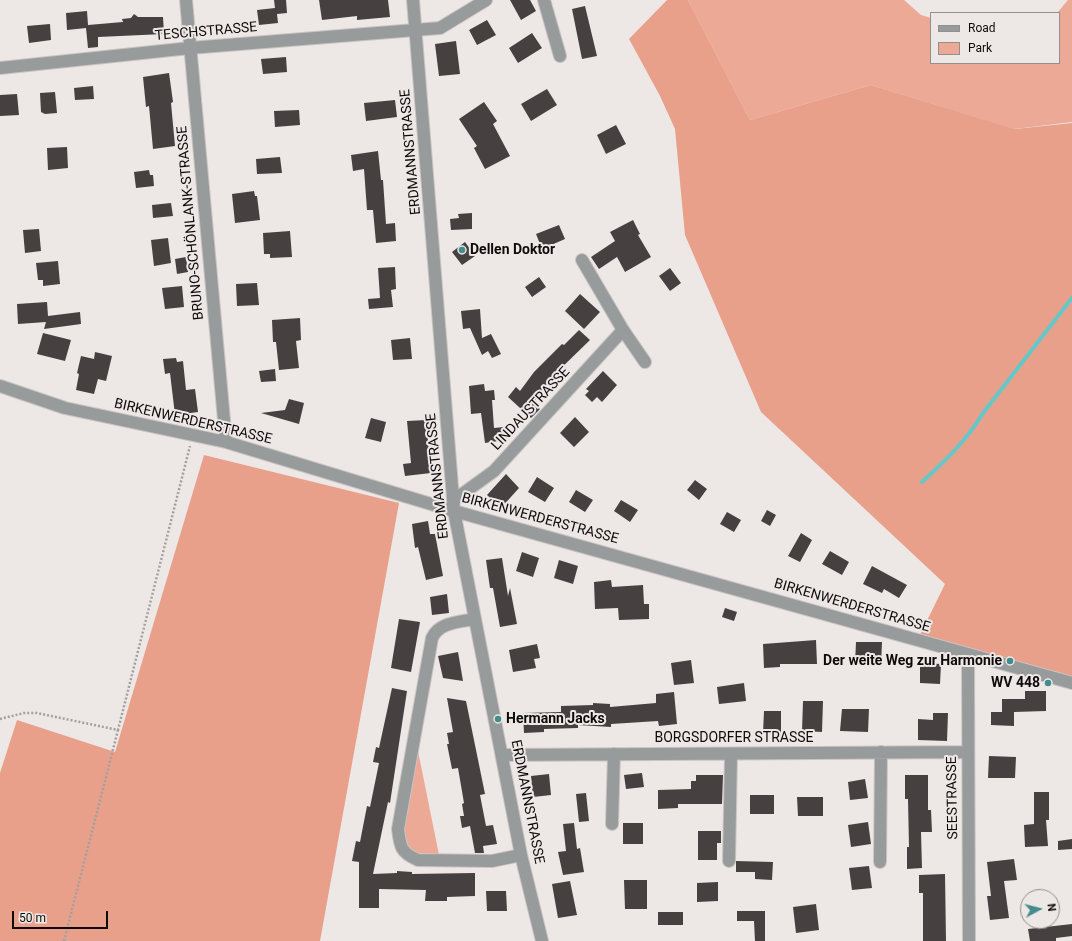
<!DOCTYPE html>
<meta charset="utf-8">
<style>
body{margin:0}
#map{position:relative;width:1072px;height:941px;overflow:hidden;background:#ede7e6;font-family:Roboto,sans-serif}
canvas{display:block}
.legend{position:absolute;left:930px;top:12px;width:130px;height:52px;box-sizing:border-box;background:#ede7e6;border:1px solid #938f8e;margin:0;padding:5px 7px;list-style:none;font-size:12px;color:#0d0c0b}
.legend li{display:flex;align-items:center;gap:8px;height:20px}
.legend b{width:20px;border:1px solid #938f8e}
.north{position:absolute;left:1020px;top:889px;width:40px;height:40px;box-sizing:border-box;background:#ede7e6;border:1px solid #938f8e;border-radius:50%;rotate:83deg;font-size:11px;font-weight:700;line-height:16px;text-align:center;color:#0d0c0b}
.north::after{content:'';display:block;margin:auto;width:14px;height:18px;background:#448c8c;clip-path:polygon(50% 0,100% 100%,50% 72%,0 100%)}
.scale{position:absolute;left:12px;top:911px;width:96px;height:18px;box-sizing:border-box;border:2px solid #0d0c0b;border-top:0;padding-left:5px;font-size:12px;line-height:14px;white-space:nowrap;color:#0d0c0b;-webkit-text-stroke:3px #ede7e6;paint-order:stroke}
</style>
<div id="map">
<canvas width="1072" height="941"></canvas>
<ul class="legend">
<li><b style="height:5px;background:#989b9b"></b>Road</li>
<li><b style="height:11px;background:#eba996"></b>Park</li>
</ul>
<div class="north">N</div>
<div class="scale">50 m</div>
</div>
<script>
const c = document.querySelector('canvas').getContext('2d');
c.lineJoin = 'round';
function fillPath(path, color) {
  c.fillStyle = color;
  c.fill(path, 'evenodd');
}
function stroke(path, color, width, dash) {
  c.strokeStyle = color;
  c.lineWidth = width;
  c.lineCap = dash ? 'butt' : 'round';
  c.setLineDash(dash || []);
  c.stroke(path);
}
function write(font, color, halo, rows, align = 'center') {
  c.font = font + ' Roboto,sans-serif';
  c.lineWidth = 4;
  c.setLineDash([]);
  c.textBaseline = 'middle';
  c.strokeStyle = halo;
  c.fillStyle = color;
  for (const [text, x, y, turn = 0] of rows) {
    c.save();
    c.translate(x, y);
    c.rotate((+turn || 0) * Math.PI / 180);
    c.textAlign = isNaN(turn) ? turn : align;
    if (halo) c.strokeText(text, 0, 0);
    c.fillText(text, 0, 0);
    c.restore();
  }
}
const green = new Path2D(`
 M688 0H904L921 15 931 18V63H1059V13H1057L1068 0H1072V122L1014 129 871 85 750 120Z
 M417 746 439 855C417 854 406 854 403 830Z`);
const forest = new Path2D(`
 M667 0H688L750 120 871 85 1015 129 1072 123V680L918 639 945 584 761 412 685 235 675 129 660 96 629 39Z
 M204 455 399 503 320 941H0V773L17 720 115 752Z`);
const stream = new Path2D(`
 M922 482C945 461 967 440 983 413L1072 298`);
const building = new Path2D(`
 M274 0H286L287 13 277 14 278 23 259 25 257 10 275 8Z
 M319 0H388L390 17 357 20V16L322 20Z
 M510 0H530L536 11 521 20Z
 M585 6 597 56 582 59 572 9Z
 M87 11 88 25 123 22 122 19 131 18 134 14 138 17H163L164 34 98 37V47L88 48 86 28 67 30 66 13Z
 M487 20 496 35 477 45 469 30Z
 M50 24 51 40 29 43 27 26Z
 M532 33 542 48 518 63 509 48Z
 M456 41 460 74 439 76 435 44Z
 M286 57 287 72 263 74 261 59Z
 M169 73 173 102 171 103 175 146 153 149 149 106 146 107 143 77Z
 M93 86 94 99 75 100 74 88Z
 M547 89 557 105 531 121 521 104Z
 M55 92 57 113 45 114 41 112 40 93Z
 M17 94 19 115 0 116V95Z
 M395 100 397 117 366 121 364 103Z
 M484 102 497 121 493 124 510 156 485 169 474 148 477 146 459 119Z
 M299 110 300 125 275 127 274 111Z
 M616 125 626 144 606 154 597 135Z
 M67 147 68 168 48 170 47 148Z
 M378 151 381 180H383L386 224 395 223 396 241 376 243 373 210H367L364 169 353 171 351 155Z
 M280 157 282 173 257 174 256 159Z
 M149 170 150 175H153L154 186 136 188 134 172Z
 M254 191 255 196H257L260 220 235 223 232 194Z
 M171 203 173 216 153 218 152 205Z
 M472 213V229L451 230 450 219 459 218 458 214Z
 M633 220 640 234 638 235 651 257 625 272 617 257 599 269 591 257 615 241 610 232Z
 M559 225 565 239 542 249 536 234Z
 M39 229 41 251 25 253 23 230Z
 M290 231 292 257 270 258V254H264L263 233Z
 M168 238 171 263 154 266 151 240Z
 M465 242 475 256 462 265 452 252Z
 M186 257 188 272 177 274 175 259Z
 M58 261 60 284 43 286V280H38L36 263Z
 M395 267 396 289 391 290 393 307 369 309 368 299 380 298 378 268Z
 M670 268 681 283 670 291 659 276Z
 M539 277 546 287 532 297 525 287Z
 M257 283 259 305 237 306 236 284Z
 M182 286 184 307 165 309 162 288Z
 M580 294 600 312 584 329 565 311Z
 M47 302 48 316 80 312 81 324 44 329 46 322 18 324 17 304Z
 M480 309 482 338 491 334 501 354 492 358 488 351 482 355 470 328 463 329 461 311Z
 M300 318 301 340 296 341 299 368 279 370 276 342H273L272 320Z
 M579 330 590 340 553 376 533 403 540 409 531 418 508 397 516 387 520 391 534 372 562 344 564 345Z
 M43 333 71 340 65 361 37 354Z
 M410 338 412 359 393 360 391 340Z
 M95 352 112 356 106 381 98 379 94 394 76 390 79 374 77 373 81 356 94 359Z
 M176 358 177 362 183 361 186 390 195 389 198 412 175 415 170 373 165 374 163 359Z
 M275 369 276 381 261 382 259 371Z
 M603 371 617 385 602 402 597 397 592 402 585 395 589 391 586 389Z
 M484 384 485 391 494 390 495 400H492L494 428 504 427 505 440 485 443 481 413 471 414 469 386Z
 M289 399 304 403 299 424 261 413 285 410Z
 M575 417 589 432 574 447 560 433Z
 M371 418 386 422 381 442 365 438Z
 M426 420 431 473 405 476 403 464 411 463 407 421Z
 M506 474 519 488 501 508 487 495Z
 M537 477 554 488 545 502 528 492Z
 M695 480 707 489 699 500 687 490Z
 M576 490 593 500 585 512 569 502Z
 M621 500 638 510 630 522 614 511Z
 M767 510 776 515 770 526 761 521Z
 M727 512 741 520 734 532 720 524Z
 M428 521 430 534H435L443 576 426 580 418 547 415 548 412 524Z
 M801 533 812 540 800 562 788 556Z
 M830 551 849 562 842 575 822 564Z
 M522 552 539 558 533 577 516 571Z
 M502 558 508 596 510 588 517 624 500 627 493 588H490L486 560Z
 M559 560 578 566 573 584 554 578Z
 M872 566 907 585 899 598 884 589 882 593 863 584Z
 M611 580 612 587 643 585 644 604H649V619L619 620 618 608 595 609 594 582Z
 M447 594 449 613 432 615 430 597Z
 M725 608 737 612 734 621 722 617Z
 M399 619 420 622 411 672 391 668Z
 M816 640 817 664H780V667L764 668 763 644Z
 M856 642H882L881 665 855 664Z
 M537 644 540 658 534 659 536 668 513 672 509 650Z
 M458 652 463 681 443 678 438 656Z
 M691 660 694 683 674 685 671 663Z
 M920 663 941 664 940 684 920 683Z
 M744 683 746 701 719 704 717 687Z
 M392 688 407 691 390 803 388 802 373 874 397 873V871L412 872V874L475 873V896L447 897V901H425L426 890 379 889V908H359V862L352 861 356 841 360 842 367 806 370 807 379 763 373 762 376 747 379 748Z
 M1025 691H1046V711L1014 712V726L991 725V712H1002V699H1025Z
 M674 692 677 724 659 726 658 721 611 724V727L578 725V728L544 729V732L524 733 523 713 561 712V706L593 705V703L610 704V707L656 703V694Z
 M447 698 466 701 485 794 480 795 486 826 493 825 497 844 483 846 484 853H475L470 826 462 828 460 816H464L462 804 464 803 458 768 452 769 447 744H449L447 733 453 732Z
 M803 701H823L822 732 802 731Z
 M842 709H869L868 732 840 731Z
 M764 711H781V733H763Z
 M933 713H948L947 741 918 740V719L933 720Z
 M989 756 1016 757 1015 778H988Z
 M642 773 644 787 626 789 624 775Z
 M549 774 551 795 533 797 531 776Z
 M696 775H723L722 804H678V808L658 809V790L691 789V781H696Z
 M905 775H928V810H931L932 832H921L922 868 907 869V847H909L908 799H905Z
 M865 779 868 798 850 800 848 782Z
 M1034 792H1049V820H1046L1048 846 1025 847 1024 825 1034 824Z
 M586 793 589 821 579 822 576 794Z
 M750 795H774V814H750Z
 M797 797H823V816H798Z
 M868 822 871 844 851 847 848 825Z
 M574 823 577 849 580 848 584 872 563 875 558 852 566 851 563 824Z
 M623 823H643V844H623Z
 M698 831H721V843H717V860H698Z
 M1072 839V849L1058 850V841Z
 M1014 859 1017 880 1004 881 1009 918 990 920 987 896H991L987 862Z
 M736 861 773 862 772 880 755 879V872H736Z
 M869 866 872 888 852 890 849 868Z
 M945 874 946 941H923V893H919V875Z
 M624 880H647V909H625Z
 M570 881 577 915 558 918 552 884Z
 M718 882V901L697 902V883Z
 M486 891H506L507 911H487Z
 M816 904 819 930 796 933 793 907Z
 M737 911H765V941H755L754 921H737Z
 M658 912H683V925H658Z
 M1072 924V936L1056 938V941H1030L1028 929Z`);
const path = new Path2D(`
 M0 719 24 713H37L118 730 190 446
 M64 941 118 730`);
const minor = new Path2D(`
 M186 0 226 442
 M413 0 454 511 521 855 542 941
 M544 0 560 56
 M0 68 190 48 440 28 486 0
 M582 260 623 330 645 362
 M0 386 65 408 226 442 454 511 1072 683
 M454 500 494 471 623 330
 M475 619C460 622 439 622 432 638L398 829C400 847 401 853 418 860L492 861 521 855
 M968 654 969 941
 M502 755 967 752
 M612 824 614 754
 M729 861 731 754
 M880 862 881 752`);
const markers = [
 [462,250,4,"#448c8c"],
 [1010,661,4,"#448c8c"],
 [1048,683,4,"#448c8c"],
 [498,719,4,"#448c8c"]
];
const streetNames = [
 ["TESCHSTRASSE",206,32,-5],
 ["ERDMANNSTRASSE",411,152,-95],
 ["BRUNO-SCHÖNLANK-STRASSE",191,223,-95],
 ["LINDAUSTRASSE",531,409,-47],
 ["BIRKENWERDERSTRASSE",193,422,13],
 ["ERDMANNSTRASSE",438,476,-96],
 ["BIRKENWERDERSTRASSE",540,519,15],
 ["BIRKENWERDERSTRASSE",852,606,16],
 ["BORGSDORFER STRASSE",734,738],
 ["SEESTRASSE",953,798,-91],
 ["ERDMANNSTRASSE",527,802,79]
];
const poiNames = [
 ["Dellen Doktor",470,250],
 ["Der weite Weg zur Harmonie",1002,661,"right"],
 ["WV 448",1040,683,"right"],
 ["Hermann Jacks",506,719]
];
fillPath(green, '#eba996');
fillPath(forest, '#e8a08b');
stroke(stream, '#65c7c7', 4);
fillPath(building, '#464140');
stroke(minor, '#c9c4c3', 14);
stroke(path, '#a4a09f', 2.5, [2, 2]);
stroke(minor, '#989b9b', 12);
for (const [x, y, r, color] of markers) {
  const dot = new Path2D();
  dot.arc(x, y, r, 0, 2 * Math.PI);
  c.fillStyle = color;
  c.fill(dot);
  stroke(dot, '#ede7e6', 1.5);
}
write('14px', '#0d0c0b', '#ede7e6', streetNames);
write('bold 14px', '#0d0c0b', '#ede7e6', poiNames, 'left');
</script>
